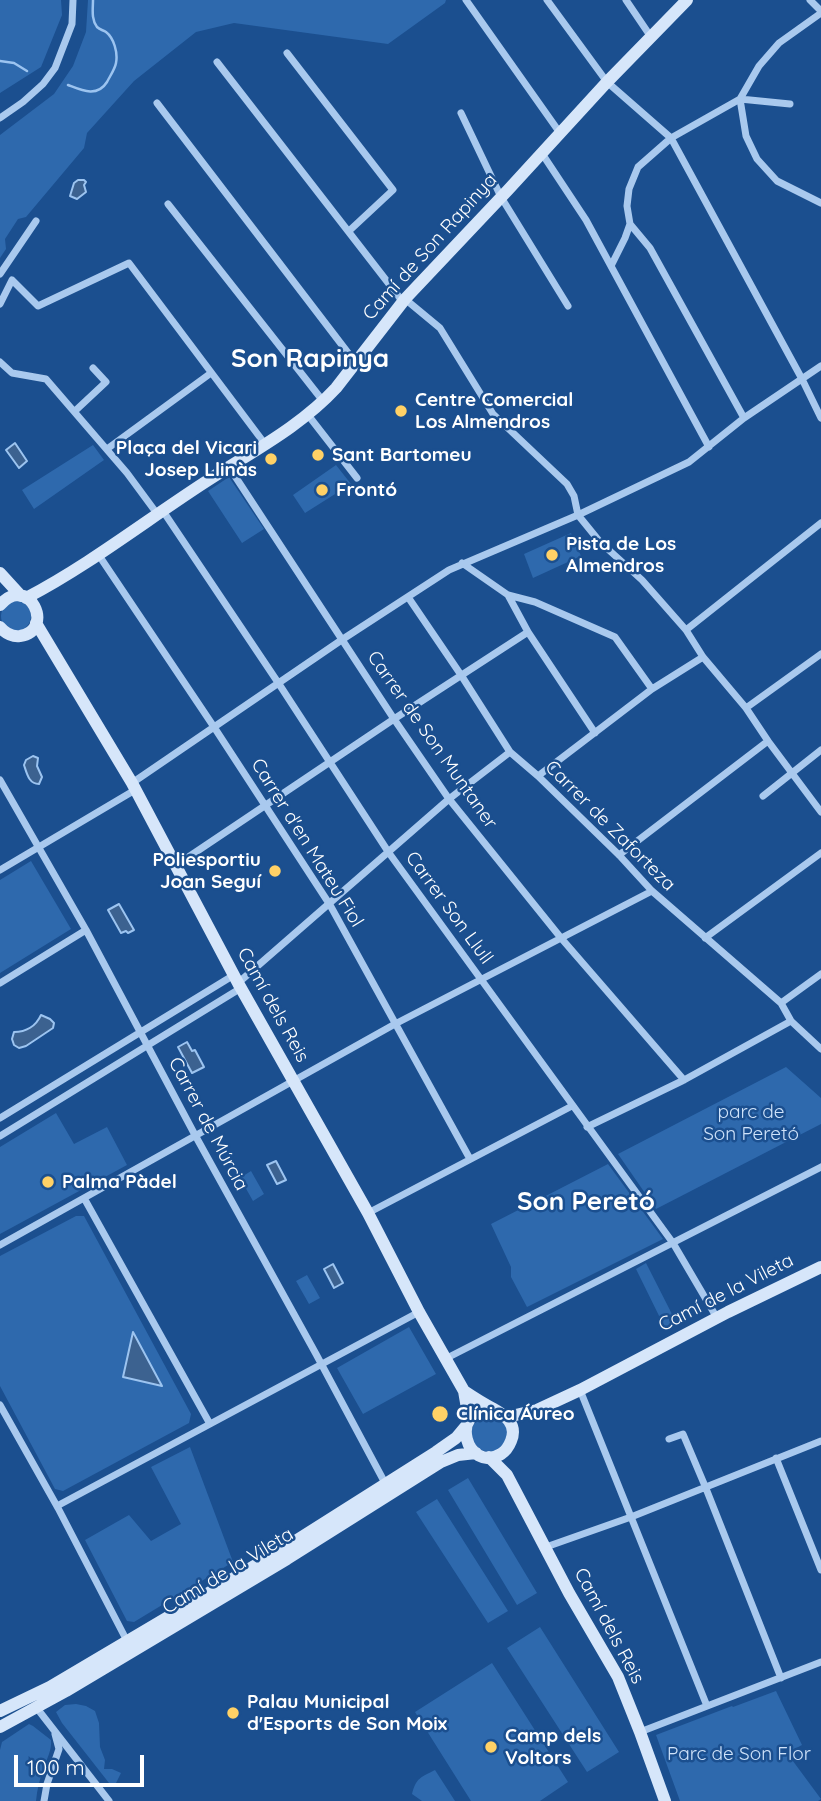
<!DOCTYPE html>
<meta charset="utf-8">
<style>
body{margin:0}
#map{position:relative;width:821px;height:1801px;overflow:hidden;background:#1b4f8f;font-family:Quicksand,sans-serif}
canvas{display:block}
.scale{position:absolute;left:14px;top:1755px;width:130px;height:32px;box-sizing:border-box;border:4px solid #fff;border-top:0;padding-left:9px;font-size:21px;line-height:24px;white-space:nowrap;color:#fff;-webkit-text-stroke:5px #1b4f8f;paint-order:stroke}
</style>
<div id="map">
<canvas width="821" height="1801"></canvas>
<div class="scale">100 m</div>
</div>
<script>
const c = document.querySelector('canvas').getContext('2d');
c.lineJoin = 'round';
function fillPath(path, color) {
  c.fillStyle = color;
  c.fill(path, 'evenodd');
}
function stroke(path, color, width, dash) {
  c.strokeStyle = color;
  c.lineWidth = width;
  c.lineCap = dash ? 'butt' : 'round';
  c.setLineDash(dash || []);
  c.stroke(path);
}
function write(font, color, halo, rows, align = 'center') {
  c.font = font + ' Quicksand,sans-serif';
  c.lineWidth = 5;
  c.setLineDash([]);
  c.textBaseline = 'middle';
  c.strokeStyle = halo;
  c.fillStyle = color;
  for (const [text, x, y, turn = 0] of rows) {
    c.save();
    c.translate(x, y);
    c.rotate((+turn || 0) * Math.PI / 180);
    c.textAlign = isNaN(turn) ? turn : align;
    if (halo) c.strokeText(text, 0, 0);
    c.fillText(text, 0, 0);
    c.restore();
  }
}
const green = new Path2D(`
 M0 0H61L62 15 41 67 0 93Z
 M88 0H446L445 3 388 44 234 23 196 32 134 81 87 133 84 148 26 217 18 219 5 239 6 249 0 258V135L54 94 73 66 86 32Z
 M93 445 104 460 34 509 22 490Z
 M336 465 351 484 305 513 293 495Z
 M229 477 264 529 242 543 208 491Z
 M571 533 581 556 533 578 524 554Z
 M1 616a15 15 0 1 1 30 0a15 15 0 1 1-30 0Z
 M31 861 71 929 0 973V880Z
 M786 1067 821 1098V1124L656 1209 618 1154Z
 M56 1113 74 1144 107 1127 127 1165 0 1234V1147Z
 M608 1164 663 1239 527 1307 511 1277V1267L491 1224Z
 M251 1171 264 1194 253 1201 240 1178Z
 M76 1216H84L191 1414 189 1423 63 1491 55 1489 0 1386V1256Z
 M646 1263 677 1324 666 1330 636 1269Z
 M307 1275 320 1298 309 1304 296 1281Z
 M409 1327 436 1374 363 1414 337 1368Z
 M485 1415 498 1416 507 1424 508 1441 493 1453 480 1450 471 1439C472 1425 473 1423 485 1415Z
 M190 1447 233 1562 134 1622 127 1621 85 1540 129 1515 151 1541 181 1524 151 1467Z
 M468 1478 537 1593 517 1605 448 1490Z
 M437 1499 508 1611 488 1623 416 1512Z
 M540 1627 619 1752 587 1772 507 1648Z
 M492 1663 568 1782 540 1801H471L415 1712Z
 M776 1691 802 1745 787 1753 821 1799 818 1801H680L656 1735 732 1706 733 1707Z
 M76 1704 86 1706 95 1711 99 1723 100 1747 105 1760 104 1769H112L121 1773 116 1783H109L62 1723 56 1712 65 1705Z
 M29 1724 33 1726 51 1740C52 1750 47 1758 44 1767 40 1778 37 1789 36 1801H0V1750L2 1742Z
 M435 1770 455 1801H422L412 1794C416 1778 421 1777 435 1770Z`);
const water = new Path2D(`
 M78 180H84L86 182 84 185 86 192 77 199 70 196 74 183Z
 M15 443 27 461 19 468 6 450Z
 M33 756 38 758 37 766 42 777 39 784C29 784 27 774 24 765L26 760Z
 M119 904 134 930 128 933 126 931 121 933 108 910Z
 M41 1015 50 1019 54 1023 53 1028 26 1046 19 1048 14 1045 12 1039 14 1032C26 1032 36 1026 41 1015Z
 M187 1042 192 1051 195 1050 204 1067 192 1073 178 1047Z
 M276 1161 286 1180 277 1184 267 1165Z
 M333 1264 343 1283 334 1288 324 1269Z
 M133 1332 162 1386 123 1377Z`);
const stream = new Path2D(`
 M0 61 14 63 27 71
 M68 85C81 90 97 98 107 82 110 76 115 69 116 63 118 53 114 38 106 32 103 30 100 30 97 27 91 19 93 9 93 0`);
const street = new Path2D(`
 M466 0 560 133
 M547 0 607 82 671 138 802 379 821 418
 M626 0 651 37
 M810 0 821 11
 M287 53 393 190 349 231
 M217 62 403 302
 M157 103 355 362
 M790 104 740 99 746 136 757 159 777 181 821 203
 M461 113 501 197 568 306
 M0 118 23 102 43 84 55 68 72 24 73 0
 M541 152 586 220 709 447
 M168 204 323 401
 M630 224 650 248 744 418
 M611 266 625 238 630 224 627 206 629 189 638 167 671 138 740 99 759 66 779 43 821 13
 M0 274 36 221
 M405 299 440 328 493 414 567 484 574 496 578 515 600 542 642 580 686 630 703 657 746 708 768 741 821 812
 M0 304 12 280 38 306 129 263 265 444
 M0 362 12 373 46 379 127 473 158 515
 M75 411 106 382 93 368
 M308 415 357 478
 M107 449 211 373
 M229 467 394 719 449 799 561 938 684 1080
 M163 511 279 684 389 853 673 1243 717 1318
 M98 554 214 727 330 905 470 1159
 M462 563 508 595 535 602 615 637 652 689
 M508 595 528 632 595 733
 M408 597 461 675 510 752 538 776 619 855 652 891 781 1003 791 1021 821 1049
 M686 630 821 523
 M746 708 821 654
 M538 776 652 689 703 657
 M0 780 86 930 195 1135 316 1354 385 1483
 M132 783 343 639 449 570 578 515 689 462 744 418 821 366
 M763 796 821 750
 M619 855 768 741
 M175 866 394 719 528 632
 M0 870 135 790
 M705 938 821 853
 M0 983 86 930
 M238 983 449 799 510 752
 M781 1003 821 974
 M0 1118 234 975
 M587 1127 684 1080 791 1021
 M0 1136 241 988
 M84 1198 210 1424
 M368 1213 572 1106
 M0 1245 395 1024 652 891
 M445 1359 821 1167
 M580 1390 707 1706
 M0 1405 58 1508 127 1641
 M669 1439 683 1434 705 1486 781 1678
 M776 1458 821 1570
 M57 1506 419 1312
 M546 1547 631 1517 821 1441
 M36 1707 109 1801
 M640 1732 821 1662
 M44 1801 47 1784 59 1749 55 1734`);
const secondary = new Path2D(`
 M0 573 21 596
 M26 598C91 564 149 518 210 479 253 451 301 426 336 388L405 299 508 190 607 82 687 0
 M0 605C29 572 56 631 20 636 11 637 5 633 0 627
 M36 623 132 783 238 983 368 1213 419 1312 464 1391 469 1420
 M464 1391C473 1397 482 1403 492 1408 505 1415 518 1424 511 1441 509 1446 506 1451 501 1454 467 1475 446 1407 494 1410
 M507 1417 537 1410 580 1390 728 1312 821 1267
 M489 1457 507 1475 569 1593 618 1677 640 1732 665 1801
 M0 1711 50 1687 278 1552 436 1452 456 1438 466 1426
 M0 1727 66 1691 287 1559 441 1462 458 1455 476 1453`);
const markers = [
 [401,411,7,"#ffd166"],
 [318,455,7,"#ffd166"],
 [271,459,7,"#ffd166"],
 [322,490,7,"#ffd166"],
 [552,555,7,"#ffd166"],
 [275,871,7,"#ffd166"],
 [48,1182,7,"#ffd166"],
 [440,1414,9,"#ffd166"],
 [233,1713,7,"#ffd166"],
 [491,1747,7,"#ffd166"]
];
const streetNames = [
 ["Camí de Son Rapinya",430,247,-48],
 ["Carrer de Son Muntaner",432,740,55],
 ["Carrer de Zaforteza",610,826,45],
 ["Carrer d'en Mateu Fiol",307,843,58],
 ["Carrer Son Llull",449,908,54],
 ["Camí dels Reis",273,1005,61],
 ["Carrer de Múrcia",208,1124,62],
 ["Camí de la Vileta",726,1293,-27],
 ["Camí de la Vileta",228,1571,-31],
 ["Camí dels Reis",609,1626,62]
];
const poiNames = [
 ["Centre Comercial",415,400],
 ["Los Almendros",415,422],
 ["Plaça del Vicari",257,448,"right"],
 ["Josep Llinàs",257,470,"right"],
 ["Sant Bartomeu",332,455],
 ["Frontó",336,490],
 ["Pista de Los",566,544],
 ["Almendros",566,566],
 ["Poliesportiu",261,860,"right"],
 ["Joan Seguí",261,882,"right"],
 ["Palma Pàdel",62,1182],
 ["Clínica Áureo",456,1414],
 ["Palau Municipal",247,1702],
 ["d'Esports de Son Moix",247,1724],
 ["Camp dels",505,1736],
 ["Voltors",505,1758]
];
const parkNames = [
 ["parc de",751,1112],
 ["Son Peretó",751,1134],
 ["Parc de Son Flor",739,1754]
];
const districtNames = [
 ["Son Rapinya",310,359],
 ["Son Peretó",586,1202]
];
fillPath(green, '#2e69ad');
fillPath(water, '#3c6290');
stroke(water, '#9cc4f0', 2);
stroke(stream, '#9cc4f0', 2.5);
stroke(street, '#a9c9ee', 7);
stroke(secondary, '#d6e6fa', 12);
for (const [x, y, r, color] of markers) {
  const dot = new Path2D();
  dot.arc(x, y, r, 0, 2 * Math.PI);
  c.fillStyle = color;
  c.fill(dot);
  stroke(dot, '#1b4f8f', 2.5);
}
write('19px', '#fff', '#1b4f8f', streetNames);
write('bold 19px', '#fff', '#1b4f8f', poiNames, 'left');
write('19px', '#cfe3fa', '#1b4f8f', parkNames);
write('bold 26px', '#fff', '#1b4f8f', districtNames);
</script>
